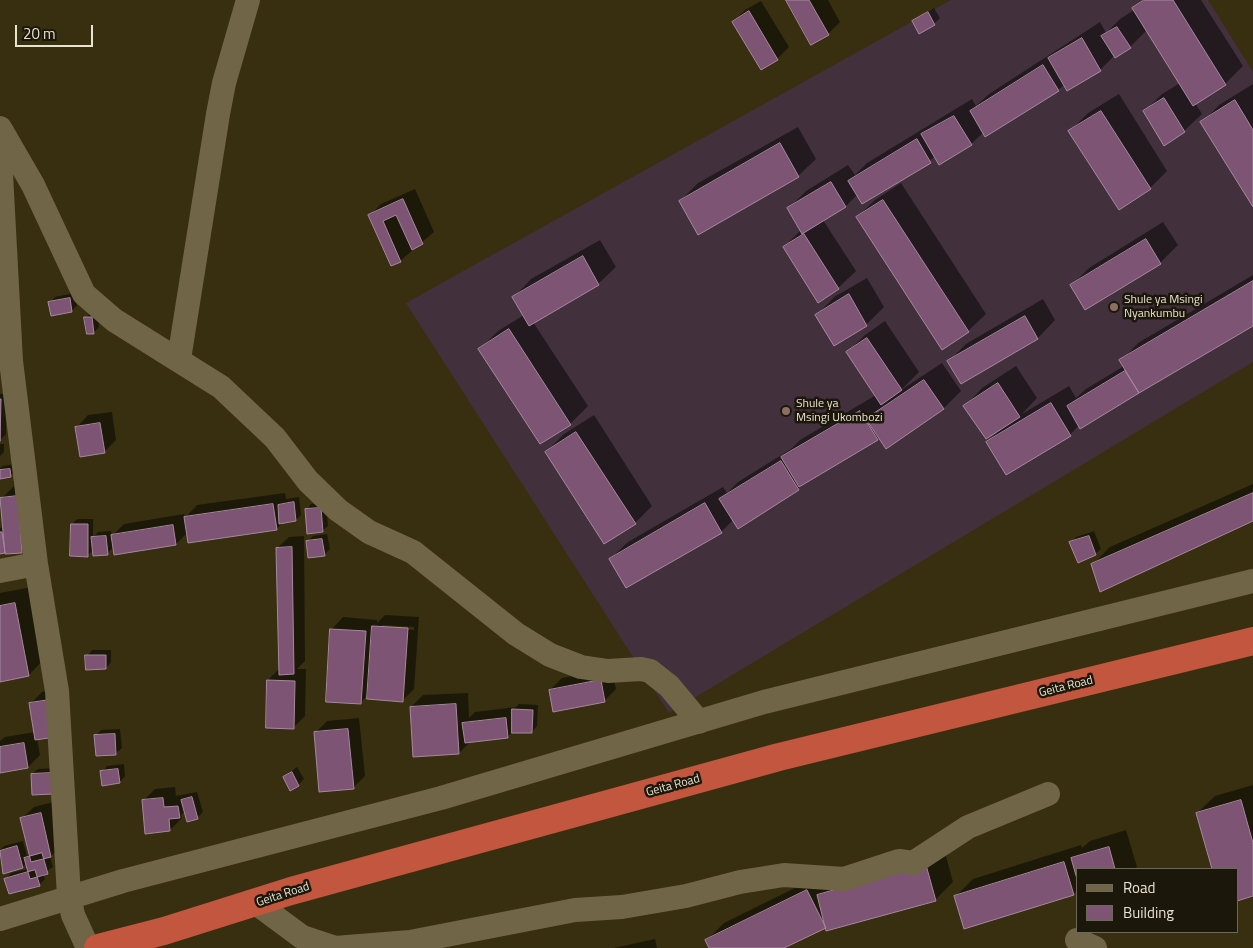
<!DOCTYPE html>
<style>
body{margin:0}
#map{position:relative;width:1253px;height:948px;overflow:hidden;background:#382f10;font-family:"Titillium Web",sans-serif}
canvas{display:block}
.legend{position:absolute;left:1076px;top:868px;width:162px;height:65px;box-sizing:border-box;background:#1b170a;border:1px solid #6d685a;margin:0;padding:6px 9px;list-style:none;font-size:15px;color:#e8e2d1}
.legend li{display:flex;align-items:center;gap:10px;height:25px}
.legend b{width:25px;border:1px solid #6d685a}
.scale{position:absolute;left:15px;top:25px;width:78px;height:22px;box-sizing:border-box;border:2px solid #e8e2d1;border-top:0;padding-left:6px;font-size:15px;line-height:18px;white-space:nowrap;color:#e8e2d1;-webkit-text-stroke:4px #1b170a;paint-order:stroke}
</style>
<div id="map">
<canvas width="1253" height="948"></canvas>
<ul class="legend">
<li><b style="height:6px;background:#706647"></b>Road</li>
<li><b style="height:14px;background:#7d5474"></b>Building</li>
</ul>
<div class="scale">20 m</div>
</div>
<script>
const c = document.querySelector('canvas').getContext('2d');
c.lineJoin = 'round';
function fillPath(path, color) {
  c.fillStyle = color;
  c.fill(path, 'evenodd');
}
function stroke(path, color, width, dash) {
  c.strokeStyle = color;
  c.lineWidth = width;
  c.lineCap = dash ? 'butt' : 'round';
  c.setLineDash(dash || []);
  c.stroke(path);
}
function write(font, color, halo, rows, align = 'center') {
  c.font = font + ' "Titillium Web",sans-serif';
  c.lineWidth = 5;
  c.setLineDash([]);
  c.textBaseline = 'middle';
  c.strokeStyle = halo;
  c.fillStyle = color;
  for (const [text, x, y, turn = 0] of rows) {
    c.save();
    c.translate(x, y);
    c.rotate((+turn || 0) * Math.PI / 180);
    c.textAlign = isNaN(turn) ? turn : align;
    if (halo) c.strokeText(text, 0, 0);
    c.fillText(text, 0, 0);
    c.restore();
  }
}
const education = new Path2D(`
 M951 0H1208L1253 72V362L669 713 406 303Z`);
const shadow = new Path2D(`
 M787 0H828L840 22 828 34Z
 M1142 0H1201L1243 66 1225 84 1195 103 1202 114 1184 131 1144 112 1162 94 1180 83 1147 30 1130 47 1115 55 1100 70 1068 89 1065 84 1058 90 984 132 971 144 936 156 863 203 858 194 846 206 823 220 856 271 838 288 784 247 801 230 788 209 806 191 848 165 855 175 867 163 972 99 976 106 989 94 1100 22 1106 33 1120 19 1134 10 1133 8Z
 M761 1 789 47 777 59 761 68 733 22 745 10Z
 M934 8 940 18 934 24 914 22Z
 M1253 84V204L1202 123 1219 105Z
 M1119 94 1167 171 1150 188 1070 131 1088 113Z
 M798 127 816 159 798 176 680 201 698 183Z
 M901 183 986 314 968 331 857 217 875 200Z
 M415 189 434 232 400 261 369 216 381 204Z
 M1163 222 1178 245 1160 263 1071 286 1089 268Z
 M600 240 616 267 598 284 533 322 588 406 570 424 541 443 480 349 498 331 524 315 514 297 531 279Z
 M1253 275V324L1081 427 1079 425 1070 435 987 442 999 431 965 406 982 388 1016 366 1037 398 1022 414 1069 386 1076 398 1086 389 1124 366 1121 361 1138 343Z
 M867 278 884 307 866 325 834 344 817 315 834 297Z
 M75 293 77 306 71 311 50 303 55 297Z
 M1043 299 1055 320 1038 338 961 382 949 361 966 344Z
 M91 312H98L99 327 94 332 86 318Z
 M885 321 919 372 901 390 942 363 961 391 944 408 879 437 807 480 798 489 733 520 721 532 610 559 628 542 723 487 727 493 738 482 791 449 800 440 876 395 847 352 865 335Z
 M0 394H6V434L0 440Z
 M112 412 116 440 104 452 77 427 88 415Z
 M594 415 652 506 635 523 546 452 564 434Z
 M0 444H4V452L0 456Z
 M15 464 16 470 10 476 0 477V468L3 466Z
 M19 476 33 540 21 552 0 553V528L4 527 2 498 14 486 13 481Z
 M1253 484V520L1092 565 1110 547Z
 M285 493 286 499 299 497 301 515 296 520 284 522 276 529 188 532 176 544 115 554 114 547 107 553 94 549 87 556 72 524 77 519H93V537L98 532 111 531 112 536 124 524 184 514 185 518 197 505Z
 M326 503 328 526 322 531 306 510 311 504Z
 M1094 531 1101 549 1095 554 1071 543 1076 537Z
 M327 534 330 549 324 555 307 542 313 536Z
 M304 536 305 661 297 669H306L305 716 293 728 268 680 280 668 277 548 289 537Z
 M32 587 46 657 29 675 0 680V593Z
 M385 615 419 617 414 689 402 701 368 695 360 703 327 701 332 629 343 617 377 620V623ZM382 625 414 627V630L382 628Z
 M92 650H111V662L106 668 87 656Z
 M612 669 616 689 604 701 550 690 562 678Z
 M62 689 37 738 40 755 28 767 0 771V741L5 737 35 732 30 704 42 692Z
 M468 693 469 718 475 712 516 707 519 704 538 705 537 726 532 732H512L507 737 471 741 459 753 411 707 423 695Z
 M359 718 365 776 353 788 315 733 327 721Z
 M120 729 122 748 116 753 96 735 101 730Z
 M124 764 125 776 120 782 102 772 107 766Z
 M297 767 304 779 298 785 284 777Z
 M58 768V787L32 774 38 769Z
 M1253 785V895L1237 899V869H1213L1197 813 1215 796Z
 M175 787 176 796 197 792 203 812 197 818 185 811 181 815 182 818 170 830 143 801 155 789Z
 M53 802 63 844 50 857 53 867 43 874 45 879 39 885 6 879 11 873 28 869 26 863 23 867 4 872 0 850 4 846 23 841 27 856 30 853 22 818 34 807Z
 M1126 830 1137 867 1134 869H1077V890L1074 894 955 897 973 879 1081 845 1082 848 1090 841Z
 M944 849 953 882 935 900 826 926 782 948H710L707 940 724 923 825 873Z
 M655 939 657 948H614Z`);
const building = new Path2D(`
 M786 0H809L829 35 811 45Z
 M1144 0H1173L1226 85 1193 106 1132 8Z
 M749 11 778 60 761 70 732 22Z
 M928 12 935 25 919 34 912 21Z
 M1117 27 1131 48 1115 58 1101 36Z
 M1082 38 1101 71 1067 91 1048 58Z
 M1043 65 1059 91 985 137 970 111Z
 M1164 98 1185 132 1164 146 1143 111Z
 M1235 100 1253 130V207L1200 122Z
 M1101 111 1151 189 1119 210 1068 131Z
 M954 116 972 145 939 165 921 134Z
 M917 139 931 163 862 204 848 181Z
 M780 143 799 177 698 235 679 201Z
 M831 182 846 207 802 234 787 208Z
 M403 199 423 244 412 250 396 215 383 221 401 262 391 266 368 215Z
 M883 200 969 332 942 350 856 217Z
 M804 234 839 289 818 303 783 247Z
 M1146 239 1161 264 1085 310 1070 285Z
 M583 256 599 285 529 326 512 297Z
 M1253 281V326L1139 393 1119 360Z
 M849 294 867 326 834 346 815 315Z
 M70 298 72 312 51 316 48 302Z
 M1025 316 1038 339 961 384 947 361Z
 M84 317H92L94 334H87Z
 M509 329 571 425 540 444 478 349Z
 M867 338 902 390 881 405 846 352Z
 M1125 371 1139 393 1080 429 1067 406Z
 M924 380 944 409 886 449 866 419Z
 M998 383 1020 417 986 439 963 406Z
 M0 399H1L0 441Z
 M1051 403 1071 436 1006 475 986 442Z
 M860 411 878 440 799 487 781 457Z
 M100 423 105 453 80 457 75 427Z
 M576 432 636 524 604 544 545 452Z
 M781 461 799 490 738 529 719 499Z
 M10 469 11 477 0 479V470Z
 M1253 493V521L1100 592 1091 564Z
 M18 496 22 553 5 554 0 498Z
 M294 502 296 521 279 524 278 505Z
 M705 503 722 533 626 588 609 559Z
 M273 504 277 530 188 543 184 517Z
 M321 508 323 532 307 534 305 509Z
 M71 524H88V557L70 556Z
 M173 525 176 545 114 555 111 535Z
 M0 532H2L5 553 0 554Z
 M106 536 108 555 93 556 91 537Z
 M1089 536 1096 555 1078 563 1069 542Z
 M322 539 325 556 308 558 306 541Z
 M292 547 294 674 279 675 276 548Z
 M15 603 29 676 0 682V606Z
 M372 626 408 628 403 702 367 699Z
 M330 629 366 631 361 704 326 702Z
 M85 655H106V669L86 670Z
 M267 680 295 681 294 729 266 728Z
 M601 680 605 702 553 712 549 690Z
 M50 700 56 737 35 740 29 703Z
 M456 704 459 754 413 757 410 707Z
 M512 709 533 710 532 733H512Z
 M506 718 508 738 465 743 462 723Z
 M348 729 354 789 319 792 314 732Z
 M115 734 116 755 96 756 94 735Z
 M24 743 28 768 0 773V747Z
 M118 769 120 783 102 786 100 771Z
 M292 772 299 786 290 791 283 777Z
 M52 773 53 794 32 795 31 774Z
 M192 797 198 819 187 822 181 800Z
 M163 798 164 807 178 806 180 818 169 819 170 831 145 834 142 800Z
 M1241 800 1253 843V896L1237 901V869H1212L1196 813Z
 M41 813 51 857 31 862 20 818Z
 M17 846 23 868 3 874 0 851Z
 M1109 847 1115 869H1077V879L1071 858Z
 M42 853 48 874 30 879 24 858Z
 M1064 862 1074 895 964 929 954 896Z
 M926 865 936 901 826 931 817 895Z
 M35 870 40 886 9 894 4 879Z
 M807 890 826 928 784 948H709L705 940Z`);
const minor = new Path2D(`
 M0 128 33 185 84 294 114 320 221 387 275 438 308 481 338 510 369 532 413 552 516 634 550 655 581 667 608 671 641 669 650 671 669 686 699 722
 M0 155 11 361 36 564 57 691 69 896 73 915 88 948
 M179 359 218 114 224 83 248 0
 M0 571 36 564
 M256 903 302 937 335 948 410 942 575 910 622 907 686 896 740 882 784 875 844 879 899 861 913 863 968 827 1048 794
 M0 919 123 881 441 798 764 702 1253 581
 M1077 940 1095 948`);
const trunk = new Path2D(`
 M98 948 164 931 291 891 779 757 1253 641`);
const markers = [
 [1114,307,5,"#8d6e63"],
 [786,411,5,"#8d6e63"]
];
const poiNames = [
 ["Shule ya Msingi",1124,300],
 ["Nyankumbu",1124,314],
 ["Shule ya",796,404],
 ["Msingi Ukombozi",796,418]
];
const streetNames = [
 ["Geita Road",1066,687,-14],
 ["Geita Road",673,786,-15],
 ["Geita Road",283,895,-18]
];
fillPath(education, '#42313c');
fillPath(shadow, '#0007');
fillPath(building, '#7d5474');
stroke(building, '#a6889e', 1);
stroke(minor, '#706647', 24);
stroke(trunk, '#c2563e', 28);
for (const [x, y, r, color] of markers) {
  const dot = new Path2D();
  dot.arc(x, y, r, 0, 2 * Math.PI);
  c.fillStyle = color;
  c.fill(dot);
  stroke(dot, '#1b170a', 2);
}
write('12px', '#e8e2d1', '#1b170a', poiNames, 'left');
write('12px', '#e8e2d1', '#1b170a', streetNames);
</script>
